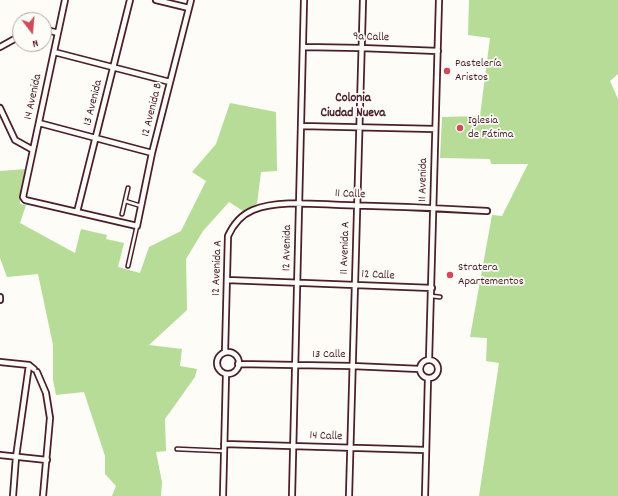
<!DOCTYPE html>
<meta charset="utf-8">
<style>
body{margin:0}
#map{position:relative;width:618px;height:496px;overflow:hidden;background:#fdfcf7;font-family:Dekko,sans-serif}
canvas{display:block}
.north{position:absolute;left:12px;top:12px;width:40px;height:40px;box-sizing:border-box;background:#fdfcf7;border:1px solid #b5a4a5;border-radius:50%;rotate:164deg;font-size:11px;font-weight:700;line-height:16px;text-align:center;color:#4a1f2b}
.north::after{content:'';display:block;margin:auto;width:14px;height:18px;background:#d1495b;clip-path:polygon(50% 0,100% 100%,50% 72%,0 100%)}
</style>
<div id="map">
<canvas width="618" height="496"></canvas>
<div class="north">N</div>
</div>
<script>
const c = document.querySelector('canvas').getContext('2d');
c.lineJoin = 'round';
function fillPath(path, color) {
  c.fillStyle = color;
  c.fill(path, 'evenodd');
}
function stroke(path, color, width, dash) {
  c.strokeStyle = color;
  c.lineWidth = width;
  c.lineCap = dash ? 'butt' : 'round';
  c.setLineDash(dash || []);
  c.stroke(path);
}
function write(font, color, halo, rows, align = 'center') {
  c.font = font + ' Dekko,sans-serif';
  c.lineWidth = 3.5;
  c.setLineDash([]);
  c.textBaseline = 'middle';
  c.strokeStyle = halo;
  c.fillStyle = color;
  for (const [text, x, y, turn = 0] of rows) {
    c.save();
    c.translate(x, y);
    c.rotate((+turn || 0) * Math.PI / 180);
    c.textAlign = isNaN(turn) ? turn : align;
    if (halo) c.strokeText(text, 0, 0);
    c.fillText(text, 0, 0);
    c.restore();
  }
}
const green = new Path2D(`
 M469 0H618V74L610 81 618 99V496H479L499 363 486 361 487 338 470 337 492 215 502 216 528 164H491L490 159 440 158 442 117 480 116 490 38 468 35Z
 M230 103 276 112 277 171 261 172 257 204 243 211 229 202 203 231 186 259 187 310 149 345 182 349 180 366 197 369 195 377 165 419 166 451 156 452 162 482 161 496H112L116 486 105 474V456L84 392 56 395 53 380V345L38 274 7 277 0 258V171L26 169 20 204 26 205 20 223 75 253 81 229 107 235 106 239 124 243 118 267 140 273 149 247 181 231 206 181 192 172 216 144Z`);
const service = new Path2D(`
 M125 201 128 188
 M122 214 125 201 141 206
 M128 266 137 226
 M431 296 440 297
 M177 449 224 451`);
const minor = new Path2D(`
 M65 0 23 197 25 200 137 226 152 153 191 0
 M156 0 189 8
 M44 29 58 33
 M0 47 20 36
 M303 47 361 48 438 51
 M54 52 170 82
 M0 108 15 140 33 150
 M39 123 152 153
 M301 126 435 129
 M77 212 130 0
 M227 280 432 288
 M0 300V297
 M225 352 228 236C233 225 241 215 253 210 278 200 313 204 341 205 389 206 438 208 487 211
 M217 363a11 11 0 1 1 22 0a11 11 0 1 1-22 0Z
 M429 360 439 0
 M420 369a9 9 0 1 1 18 0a9 9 0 1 1-18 0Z
 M0 362 29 365 34 369
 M238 364 352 366 420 369
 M37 372 46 393 50 418 43 496
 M224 444 426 450
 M0 455 47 460
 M13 496 16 457 29 365
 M223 496 226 374
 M292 496 304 0
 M349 496 363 0
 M425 496 428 378`);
const markers = [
 [447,71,4,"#d1495b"],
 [460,128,4,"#d1495b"],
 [450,275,4,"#d1495b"]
];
const streetNames = [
 ["9a Calle",371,38,2],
 ["14 Avenida",34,97,-78],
 ["13 Avenida",94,103,-76],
 ["12 Avenida B",153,110,-76],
 ["11 Avenida",424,180,-89],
 ["11 Calle",350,195,2],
 ["12 Avenida",288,248,-89],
 ["11 Avenida A",346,248,-88],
 ["12 Avenida A",218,268,-88],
 ["12 Calle",378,276,3],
 ["13 Calle",329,355],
 ["14 Calle",326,437,2]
];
const poiNames = [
 ["Pastelería",455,64],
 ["Aristos",455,78],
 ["Iglesia",468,121],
 ["de Fátima",468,135],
 ["Stratera",458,268],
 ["Apartementos",458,282]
];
const neighbourhoodNames = [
 ["Colonia",353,99],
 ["Ciudad Nueva",353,114]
];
fillPath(green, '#b6dc97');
stroke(service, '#4a1f2b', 5.5);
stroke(minor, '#4a1f2b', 8);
stroke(service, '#fdfcf7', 2.5);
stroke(minor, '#fdfcf7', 4.5);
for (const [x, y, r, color] of markers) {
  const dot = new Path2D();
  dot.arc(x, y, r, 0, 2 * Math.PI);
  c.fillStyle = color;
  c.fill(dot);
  stroke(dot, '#fdfcf7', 1.5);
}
write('12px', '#4a1f2b', '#fdfcf7', streetNames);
write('12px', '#4a1f2b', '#fdfcf7', poiNames, 'left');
write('bold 13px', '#4a1f2b', '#fdfcf7', neighbourhoodNames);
</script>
